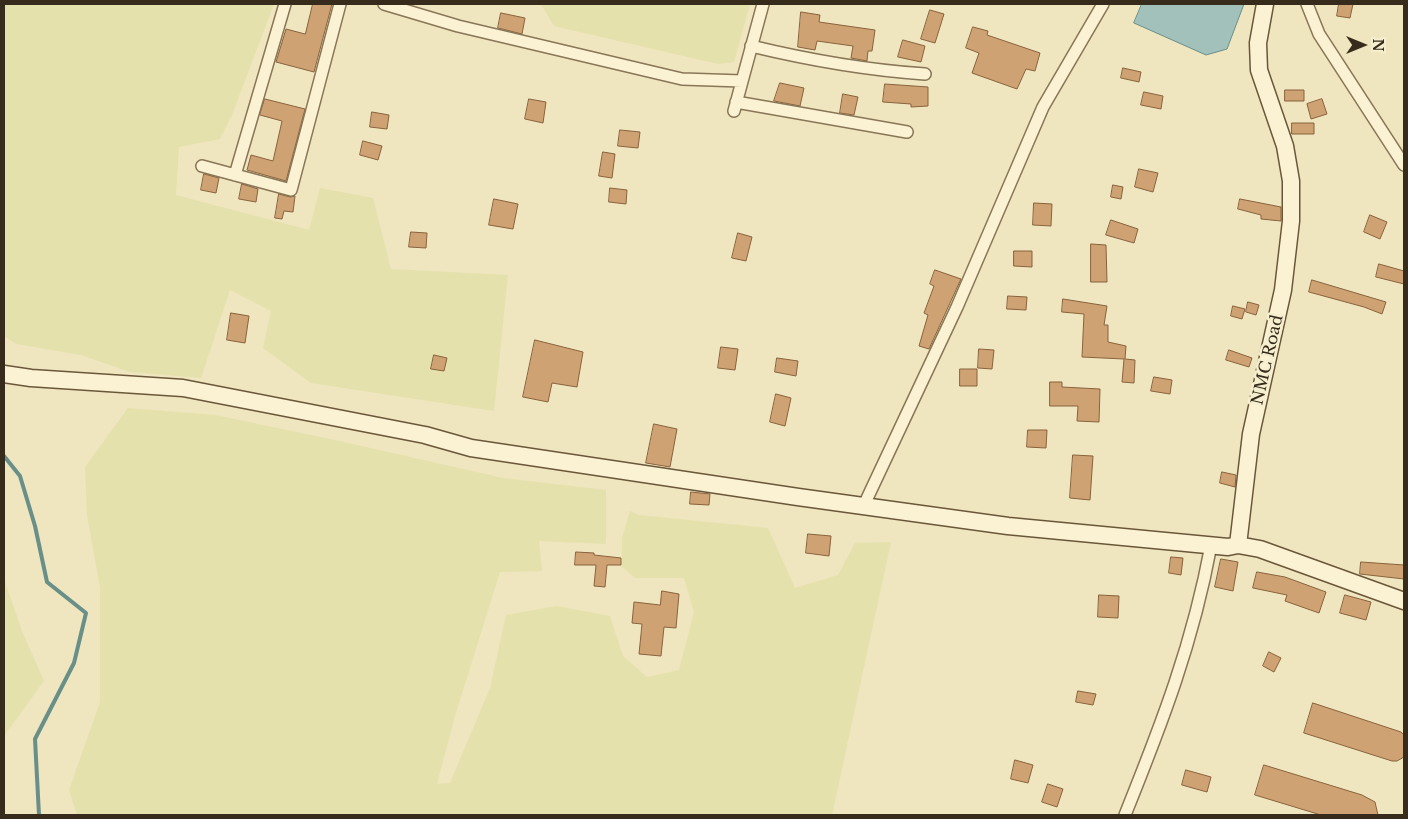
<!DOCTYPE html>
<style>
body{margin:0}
#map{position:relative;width:1408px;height:819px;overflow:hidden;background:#efe5bf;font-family:"Libre Baskerville",serif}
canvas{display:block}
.frame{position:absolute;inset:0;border:5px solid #372c1c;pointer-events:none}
.north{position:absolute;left:1338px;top:20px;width:50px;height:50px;-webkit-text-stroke:4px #f6efcf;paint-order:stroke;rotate:90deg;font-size:14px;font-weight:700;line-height:20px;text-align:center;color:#372c1c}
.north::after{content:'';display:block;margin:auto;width:18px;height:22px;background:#372c1c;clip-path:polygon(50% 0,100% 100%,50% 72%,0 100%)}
</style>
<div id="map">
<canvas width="1408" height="819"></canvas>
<div class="frame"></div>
<div class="north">N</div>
</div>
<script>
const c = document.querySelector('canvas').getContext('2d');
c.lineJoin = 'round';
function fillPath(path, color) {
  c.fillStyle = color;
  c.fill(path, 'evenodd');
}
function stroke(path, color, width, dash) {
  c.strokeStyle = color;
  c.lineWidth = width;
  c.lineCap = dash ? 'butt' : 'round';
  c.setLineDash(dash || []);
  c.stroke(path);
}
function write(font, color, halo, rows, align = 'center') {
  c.font = font + ' "Libre Baskerville",serif';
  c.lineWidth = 5;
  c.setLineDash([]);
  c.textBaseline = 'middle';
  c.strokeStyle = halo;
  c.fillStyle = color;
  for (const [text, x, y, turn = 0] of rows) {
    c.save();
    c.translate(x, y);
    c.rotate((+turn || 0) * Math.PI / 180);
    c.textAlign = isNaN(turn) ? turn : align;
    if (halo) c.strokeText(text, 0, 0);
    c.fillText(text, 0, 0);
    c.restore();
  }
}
const farmland = new Path2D(`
 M4 4H274L232 115 220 139 179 147 176 195 309 230 320 188 373 198 391 269 508 275 494 411 311 383 263 348 271 311 230 290 201 378 130 372 81 355 16 344 4 336Z
 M541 4H750L734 62 718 64 554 26Z
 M128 408 215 415 344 442 503 478 606 490V544L539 541 542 571 500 572 455 716 437 784 450 783 490 688 506 615 557 606 610 616 623 656 647 677 679 670 694 612 684 578H635L622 567V538L630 511 639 515 768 528 795 588 838 575 855 543 891 542 832 815H77L69 790 100 702V588L87 515 85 467Z
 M4 579 22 631 44 681 4 736Z`);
const water = new Path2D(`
 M1142 4H1244L1227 49 1206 55 1134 23Z`);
const stream = new Path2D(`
 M4 456 20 476 35 526 47 582 86 613 74 663 35 739 39 815`);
const building = new Path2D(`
 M313 4H332L314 72 276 62 286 29 305 34Z
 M1339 4H1353L1350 18 1337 16Z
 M930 10 944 14 935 43 921 39Z
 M801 12 820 15 819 22 875 30 872 51H868L867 61 851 58 853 46 817 41 815 50 798 47Z
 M501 13 525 18 522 34 498 28Z
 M973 27 988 31 987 35 1040 53 1035 71 1026 69 1017 89 972 73 979 53 966 48Z
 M903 40 925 46 921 62 898 57Z
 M1123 68 1141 72 1139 82 1121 78Z
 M780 83 804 88 800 106 774 101Z
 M885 84 928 87V106L911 107V104L883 102Z
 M1285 90H1304V101H1285Z
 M1144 92 1163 96 1161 109 1141 105Z
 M843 94 858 97 854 115 840 113Z
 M265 99 305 109 286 181 247 170 251 155 273 161 282 121 260 115Z
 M529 99 546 102 543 123 525 119Z
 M1322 99 1327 114 1311 119 1307 104Z
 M372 112 389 115 387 129 370 127Z
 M1292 123H1314V134H1292Z
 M620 130 640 132 638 148 618 146Z
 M363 141 382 146 378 160 360 155Z
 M603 152 615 154 612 178 599 176Z
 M1139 169 1158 173 1153 192 1135 187Z
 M204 174 219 178 216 193 201 190Z
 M242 184 258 189 256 202 239 199Z
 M1113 185 1123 187 1121 199 1111 197Z
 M610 188 627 190 626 204 609 202Z
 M279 194 290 197 295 196 293 212 284 211 282 219 275 218Z
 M494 199 518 204 513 229 489 225Z
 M1240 199 1281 207V221L1261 219V215L1238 209Z
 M1034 203 1052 204 1051 226 1033 225Z
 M1370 215 1387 222 1380 239 1364 232Z
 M1111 220 1138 229 1134 243 1106 235Z
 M411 232 427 233 426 248 409 247Z
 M738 233 752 237 746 261 732 258Z
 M1091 244 1106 245 1107 282H1091Z
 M1014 251H1032V267L1014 266Z
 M1379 264 1404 271V284L1376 277Z
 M935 270 961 279 929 349 919 346 928 315 924 313 934 286 930 284Z
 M1312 280 1386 302 1382 314 1364 307 1309 292Z
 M1008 296 1027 297 1026 310 1007 309Z
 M1063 299 1107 306 1104 325H1108V342L1126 346 1125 359 1135 360 1134 383 1122 382 1124 359 1082 357 1084 314 1062 312Z
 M1248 302 1259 305 1256 315 1246 312Z
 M1233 306 1245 309 1242 319 1231 316Z
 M231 313 249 316 245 343 227 340Z
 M535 340 583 352 577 387 552 383 548 402 523 397Z
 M721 347 738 349 735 370 718 368Z
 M979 349 994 350 992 369 978 368Z
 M1229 350 1252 358 1249 367 1226 360Z
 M434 355 447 358 444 371 431 369Z
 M777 358 798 361 796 376 775 372Z
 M960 369H977V386H960Z
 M1154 377 1172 380 1170 394 1151 391Z
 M1050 382H1062V387L1100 389 1099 422 1077 421 1078 406H1050Z
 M776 394 791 398 785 426 770 422Z
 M654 424 677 429 670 467 646 463Z
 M1028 430H1047L1046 448 1027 447Z
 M1073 455 1093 456 1090 500 1070 498Z
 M1222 472 1236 475 1235 487 1220 483Z
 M691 492 710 494 709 505 690 504Z
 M808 534 831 536 829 556 806 553Z
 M576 552 594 553V555L621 558V565H607L605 587 594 586 596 565H575Z
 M1171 557 1183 558 1181 575 1169 573Z
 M1221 559 1238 562 1233 591 1215 587Z
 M1361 562 1404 565V579L1360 574Z
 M1257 572 1285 577 1326 592 1319 613 1285 601 1287 595 1253 588Z
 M662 591 679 594 676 628 664 627 661 656 639 654 642 624 632 623 634 602 660 605Z
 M1099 595 1119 596 1118 618 1098 617Z
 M1345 595 1371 602 1366 620 1340 613Z
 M1269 652 1281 658 1274 672 1263 666Z
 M1078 691 1096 694 1093 705 1076 702Z
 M1313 703 1401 732 1404 735V757L1397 761H1392L1304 733Z
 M1015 760 1033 765 1028 783 1011 779Z
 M1264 765 1362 795 1375 802 1378 815H1321L1255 795Z
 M1186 770 1211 777 1207 792 1182 785Z
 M1048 784 1063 789 1057 807 1042 802Z`);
const street = new Path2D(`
 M384 4 458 26 682 79 742 81
 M1307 4 1319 34 1404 165
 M751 46C809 60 865 70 925 74
 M736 102 907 132
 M734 111 763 4
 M202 166 291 190 340 4
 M235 175 285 4
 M864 505 957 307 1043 107 1103 4
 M1125 815C1162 723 1193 643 1211 545`);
const secondary = new Path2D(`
 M4 374 31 378 183 388 425 435 471 448 798 497 1008 526 1228 547 1238 545 1260 549 1404 601
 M1238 545 1251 434 1283 290 1291 221V181L1285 146 1259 70 1258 43 1265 4`);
const streetNames = [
 ["NMC Road",1268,360,-77]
];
fillPath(farmland, '#e5e1ac');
fillPath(water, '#a2c1bb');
stroke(water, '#698f89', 1);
stroke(stream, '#698f89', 4);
fillPath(building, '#cea273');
stroke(building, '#88623c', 1);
stroke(street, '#887657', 14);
stroke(secondary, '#6a573a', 19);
stroke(street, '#faf2d2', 11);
stroke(secondary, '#faf2d2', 16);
write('16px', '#372c1c', '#f6efcf', streetNames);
</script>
